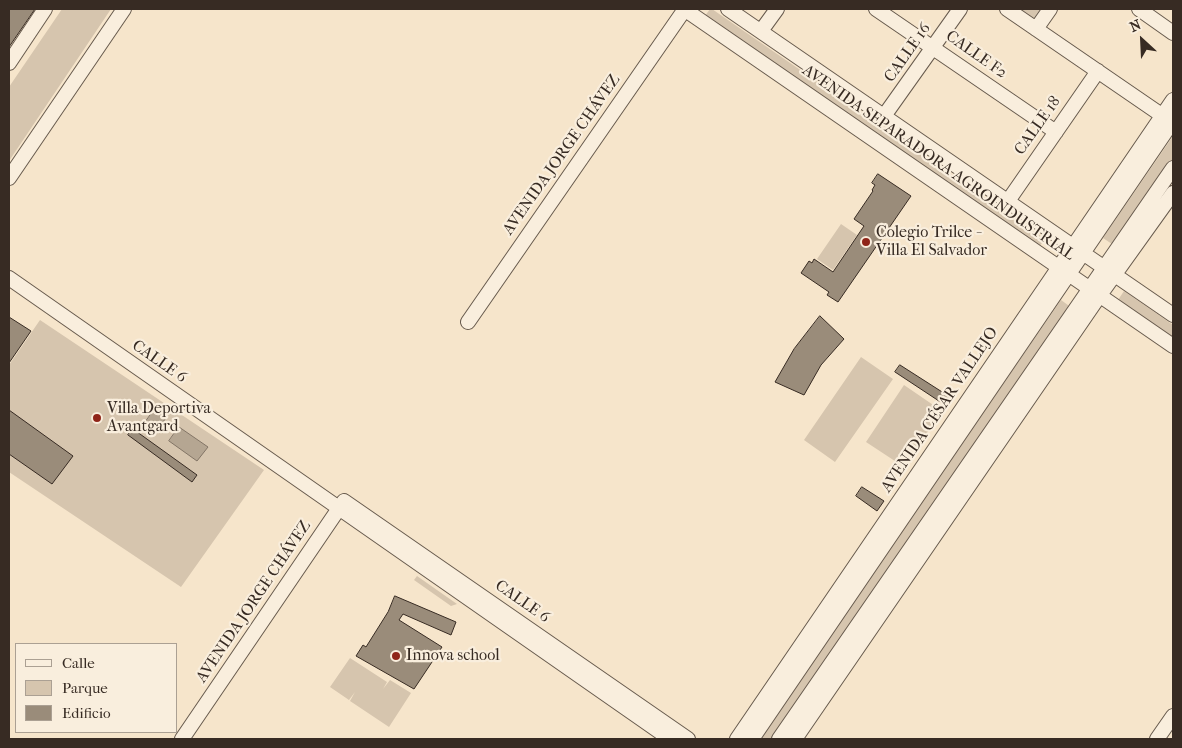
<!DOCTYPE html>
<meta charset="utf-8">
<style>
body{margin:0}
#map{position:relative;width:1182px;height:748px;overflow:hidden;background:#f6e5cb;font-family:"IM FELL French Canon",serif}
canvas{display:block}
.frame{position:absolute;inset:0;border:10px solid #372b23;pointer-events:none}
.legend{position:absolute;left:15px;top:643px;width:162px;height:90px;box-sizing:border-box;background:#f9eedd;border:1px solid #aba093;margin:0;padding:6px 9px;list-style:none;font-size:15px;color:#372b23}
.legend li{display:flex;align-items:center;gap:10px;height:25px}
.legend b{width:25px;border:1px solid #aba093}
.north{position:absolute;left:1117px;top:15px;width:50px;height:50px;-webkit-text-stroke:4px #f9eedd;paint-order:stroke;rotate:335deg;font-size:14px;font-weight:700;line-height:20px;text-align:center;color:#372b23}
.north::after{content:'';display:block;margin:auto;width:18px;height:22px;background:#372b23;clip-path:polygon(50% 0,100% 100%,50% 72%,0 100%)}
</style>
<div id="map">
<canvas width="1182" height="748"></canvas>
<div class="frame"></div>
<ul class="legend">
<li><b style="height:6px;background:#f9eedd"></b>Calle</li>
<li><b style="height:14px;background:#d6c5ae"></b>Parque</li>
<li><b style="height:14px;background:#9a8c7a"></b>Edificio</li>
</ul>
<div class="north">N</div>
</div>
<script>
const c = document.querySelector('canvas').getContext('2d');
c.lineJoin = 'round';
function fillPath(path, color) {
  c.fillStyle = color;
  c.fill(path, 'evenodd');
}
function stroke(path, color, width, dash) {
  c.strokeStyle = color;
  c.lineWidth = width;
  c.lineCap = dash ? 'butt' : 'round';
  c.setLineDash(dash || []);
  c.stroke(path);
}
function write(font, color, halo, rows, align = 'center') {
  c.font = font + ' "IM FELL French Canon",serif';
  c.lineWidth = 4.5;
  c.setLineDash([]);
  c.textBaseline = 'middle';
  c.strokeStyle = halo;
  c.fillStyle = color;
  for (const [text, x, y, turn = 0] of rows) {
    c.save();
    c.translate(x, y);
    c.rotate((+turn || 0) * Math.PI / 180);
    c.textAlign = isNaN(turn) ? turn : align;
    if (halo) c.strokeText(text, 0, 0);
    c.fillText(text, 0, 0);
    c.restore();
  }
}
const green = new Path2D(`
 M62 9H111L9 161V87Z
 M710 9H712L1045 239 1039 247 705 16Z
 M1019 9H1043L1035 20Z
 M1173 136V168L1118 248 1103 238Z
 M841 224 857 235 833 270 817 259Z
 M1124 291 1173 325V338L1118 300Z
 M1061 300 1072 308 775 739H758Z
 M40 320 264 470 181 587 9 472V365Z
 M861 357 893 379 835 462 804 440Z
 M904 385 942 411 904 467 866 442Z
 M417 576 457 604 451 606 414 580Z
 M350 658 387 682 383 689 390 680 411 693 389 727 350 701 355 692 349 700 330 687Z`);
const water = new Path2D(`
 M154 410 166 418 155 432 144 424Z
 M179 427 208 447 197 461 169 441Z`);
const building = new Path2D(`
 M9 9H35L9 47Z
 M878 174 911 196 838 302 827 295 829 292 801 273 809 261 812 263 814 259 833 272 864 226 854 219 873 191 872 190 875 185 872 183Z
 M820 316 844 339 821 365 804 395 775 382 794 349Z
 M9 317 31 331 9 363Z
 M900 365 950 397 945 405 895 372Z
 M9 410 73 456 52 484 9 454Z
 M133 429 197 475 192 482 128 435Z
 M862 487 884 501 877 511 856 496Z
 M395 596 456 622 451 635 403 614 399 620 442 647 414 689 356 656 363 645 366 647 388 612Z`);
const minor = new Path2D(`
 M684 9 1173 346
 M728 9 1173 315
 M876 9 1056 132
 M1007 9 1163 116
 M1139 9 1173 33
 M1036 29 1050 9
 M761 31 777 9
 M9 63 45 9
 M884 116 960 9
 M9 178 124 9
 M1008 201 1098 71
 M9 278 670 739
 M468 322 685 9
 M182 739 344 501 688 739
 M737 739 1173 100
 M752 739 1173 121
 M779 739 1173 168
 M795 739 1100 295 1173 193
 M1157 739 1173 716`);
const markers = [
 [866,242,5,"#8f2418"],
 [97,418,5,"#8f2418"],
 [396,656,5,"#8f2418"]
];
const streetNames = [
 ["CALLE 16",908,53,-55],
 ["CALLE F2",976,55,35],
 ["CALLE 18",1038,126,-55],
 ["AVENIDA JORGE CHÁVEZ",562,155,-55],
 ["AVENIDA SEPARADORA AGROINDUSTRIAL",938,163,35],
 ["CALLE 6",159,362,35],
 ["AVENIDA CÉSAR VALLEJO",940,410,-56],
 ["AVENIDA JORGE CHÁVEZ",254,602,-56],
 ["CALLE 6",522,602,35]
];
const poiNames = [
 ["Colegio Trilce -",876,233],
 ["Villa El Salvador",876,251],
 ["Villa Deportiva",107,409],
 ["Avantgard",107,427],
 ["Innova school",406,656]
];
fillPath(green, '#d6c5ae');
fillPath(water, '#b5a692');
stroke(water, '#837566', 1);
fillPath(building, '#9a8c7a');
stroke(building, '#372b23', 1);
stroke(minor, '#675a4d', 16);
stroke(minor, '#f9eedd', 14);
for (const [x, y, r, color] of markers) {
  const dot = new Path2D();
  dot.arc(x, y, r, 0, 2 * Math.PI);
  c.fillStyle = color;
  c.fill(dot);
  stroke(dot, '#f9eedd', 2);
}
write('16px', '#372b23', '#f9eedd', streetNames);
write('16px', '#372b23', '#f9eedd', poiNames, 'left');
</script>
